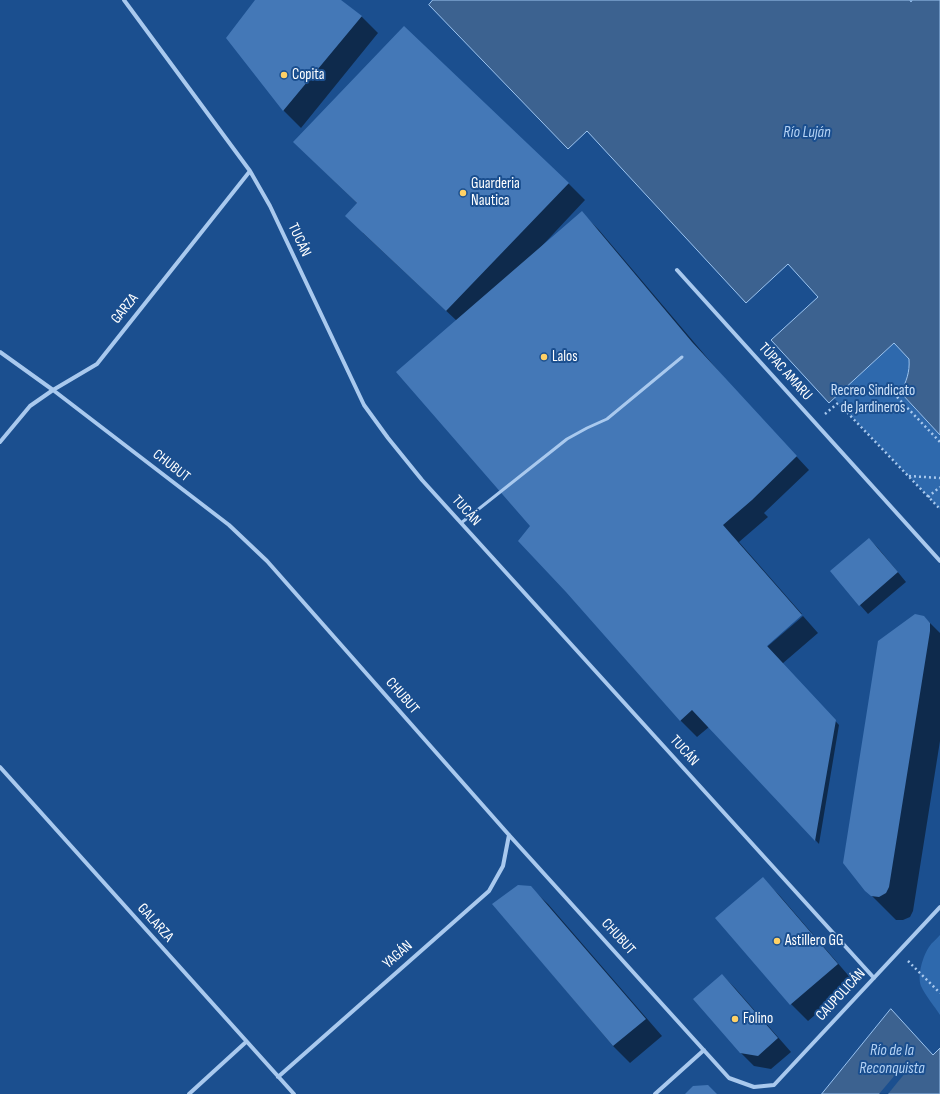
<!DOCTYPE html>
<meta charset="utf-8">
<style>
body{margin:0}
canvas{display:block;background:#1b4f8f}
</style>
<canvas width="940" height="1094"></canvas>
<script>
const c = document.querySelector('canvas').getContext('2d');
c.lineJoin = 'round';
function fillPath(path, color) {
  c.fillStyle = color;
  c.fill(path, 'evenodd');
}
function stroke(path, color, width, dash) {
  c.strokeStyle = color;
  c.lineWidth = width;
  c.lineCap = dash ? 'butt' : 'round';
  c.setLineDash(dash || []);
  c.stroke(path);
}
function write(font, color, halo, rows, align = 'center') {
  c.font = font + ' "Sofia Sans Condensed",sans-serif';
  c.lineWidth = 4;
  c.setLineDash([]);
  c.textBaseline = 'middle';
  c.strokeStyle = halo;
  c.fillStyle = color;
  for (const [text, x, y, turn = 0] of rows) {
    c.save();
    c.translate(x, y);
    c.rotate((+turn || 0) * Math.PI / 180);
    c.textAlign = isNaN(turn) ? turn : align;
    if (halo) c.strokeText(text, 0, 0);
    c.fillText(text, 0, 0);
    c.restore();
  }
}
const green = new Path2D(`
 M894 343 909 359C910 373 906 381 901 394L940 435V509L834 398Z
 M940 935V1015C935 1007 925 995 921 986 917 975 923 956 929 947 932 942 937 939 940 935Z`);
const water = new Path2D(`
 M433 0H910L911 2 912 0H940V435L901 393C906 381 910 373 909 359L894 343 829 403 771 340 818 297 788 264 746 303 587 131 568 149 429 5Z
 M891 1009 933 1055 940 1048V1094H822Z`);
const pier = new Path2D(`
 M906 1062 910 1067 888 1094H879Z`);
const shadow = new Path2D(`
 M256 0H339L361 16 378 33 301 128 284 111 228 38Z
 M294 142 568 183 585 200 541 247 542 248 582 213 599 230 726 380 809 470 764 513 768 517 739 542 802 614 714 690 719 688 803 616 818 633 782 664 839 725 819 844 709 727 697 737 680 720 457 321 363 233 358 204Z
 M869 539 878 548 906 582 868 614 860 605Z
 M924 617 940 633V741L913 911 910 917 903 920H896L866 890Z
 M763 879 780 896 854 982 808 1021 791 1004 717 918Z
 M530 887 548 904 662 1036 630 1063 613 1046 493 904Z
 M722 975 735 988 791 1052 771 1069 754 1066 741 1053Z`);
const building = new Path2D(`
 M255 0H341L362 16 283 111 226 38Z
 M404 26 569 183 446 311 345 216 357 203 293 142Z
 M582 211 692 342 797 456 752 500 723 525 802 615 767 646 836 720 815 841 692 710 680 721 566 592 518 541 530 526 396 372Z
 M869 538 898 572 859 606 830 571Z
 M915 614 924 616 930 623V631L889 887 886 893 879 897 871 896 865 891 843 863 878 641Z
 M763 877 838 964 790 1005 715 918Z
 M518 885 531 886 646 1019 613 1046 492 904Z
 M722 974 778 1038 758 1056 740 1053 693 999Z
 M708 1085 717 1094H685L693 1086Z`);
const path = new Path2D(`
 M897 397 940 442
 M825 414 838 403 940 509
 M909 476 940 478
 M928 497 940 487
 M908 961 940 993`);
const service = new Path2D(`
 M461 523 567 439 587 428 607 419 682 357`);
const minor = new Path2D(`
 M124 0 250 171 270 206 364 405 388 438 422 480 874 978
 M677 270 940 561
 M0 352 53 390 229 525 267 561 509 835 729 1078 754 1087 774 1085 940 907
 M0 442 30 406 53 390 97 364 250 171
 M0 767 294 1094
 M278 1077 489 891 503 866 509 835
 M189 1094 246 1042
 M655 1094 704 1050`);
const markers = [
 [284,75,4,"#ffd166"],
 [463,193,4,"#ffd166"],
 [544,357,4,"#ffd166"],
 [777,941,4,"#ffd166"],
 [735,1019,4,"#ffd166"]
];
const poiNames = [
 ["Copita",292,75],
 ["Guarderia",471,184],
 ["Nautica",471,201],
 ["Lalos",552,357],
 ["Astillero GG",785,941],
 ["Folino",743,1019]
];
const streetNames = [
 ["TUCÁN",299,240,65],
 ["GARZA",125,309,-51],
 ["TÚPAC AMARU",785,372,48],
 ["CHUBUT",171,466,38],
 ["TUCÁN",466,511,48],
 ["CHUBUT",402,696,49],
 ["TUCÁN",684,751,48],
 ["GALARZA",155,923,48],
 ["CHUBUT",618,937,48],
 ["YAGÁN",398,955,-41],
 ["CAUPOLICÁN",841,995,-47]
];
const parkNames = [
 ["Recreo Sindicato",873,391],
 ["de Jardineros",873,408]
];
const waterNames = [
 ["Río Luján",807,133],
 ["Río de la",892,1051],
 ["Reconquista",892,1069]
];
fillPath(green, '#2e69ad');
fillPath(water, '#3c6290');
stroke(water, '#9cc4f0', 1);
fillPath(pier, '#1b4f8f');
fillPath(shadow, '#0007');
fillPath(building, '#4478b7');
stroke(path, '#a9c9ee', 2.5, [2, 3]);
stroke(service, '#a9c9ee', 3);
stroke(minor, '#a9c9ee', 4);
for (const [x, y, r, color] of markers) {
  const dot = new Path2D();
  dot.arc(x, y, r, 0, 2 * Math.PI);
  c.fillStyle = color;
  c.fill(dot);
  stroke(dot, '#1b4f8f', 1.5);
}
write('15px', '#fff', '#1b4f8f', poiNames, 'left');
write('15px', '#fff', '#1b4f8f', streetNames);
write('15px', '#cfe3fa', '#1b4f8f', parkNames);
write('italic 16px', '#b5d3f5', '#1b4f8f', waterNames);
</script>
